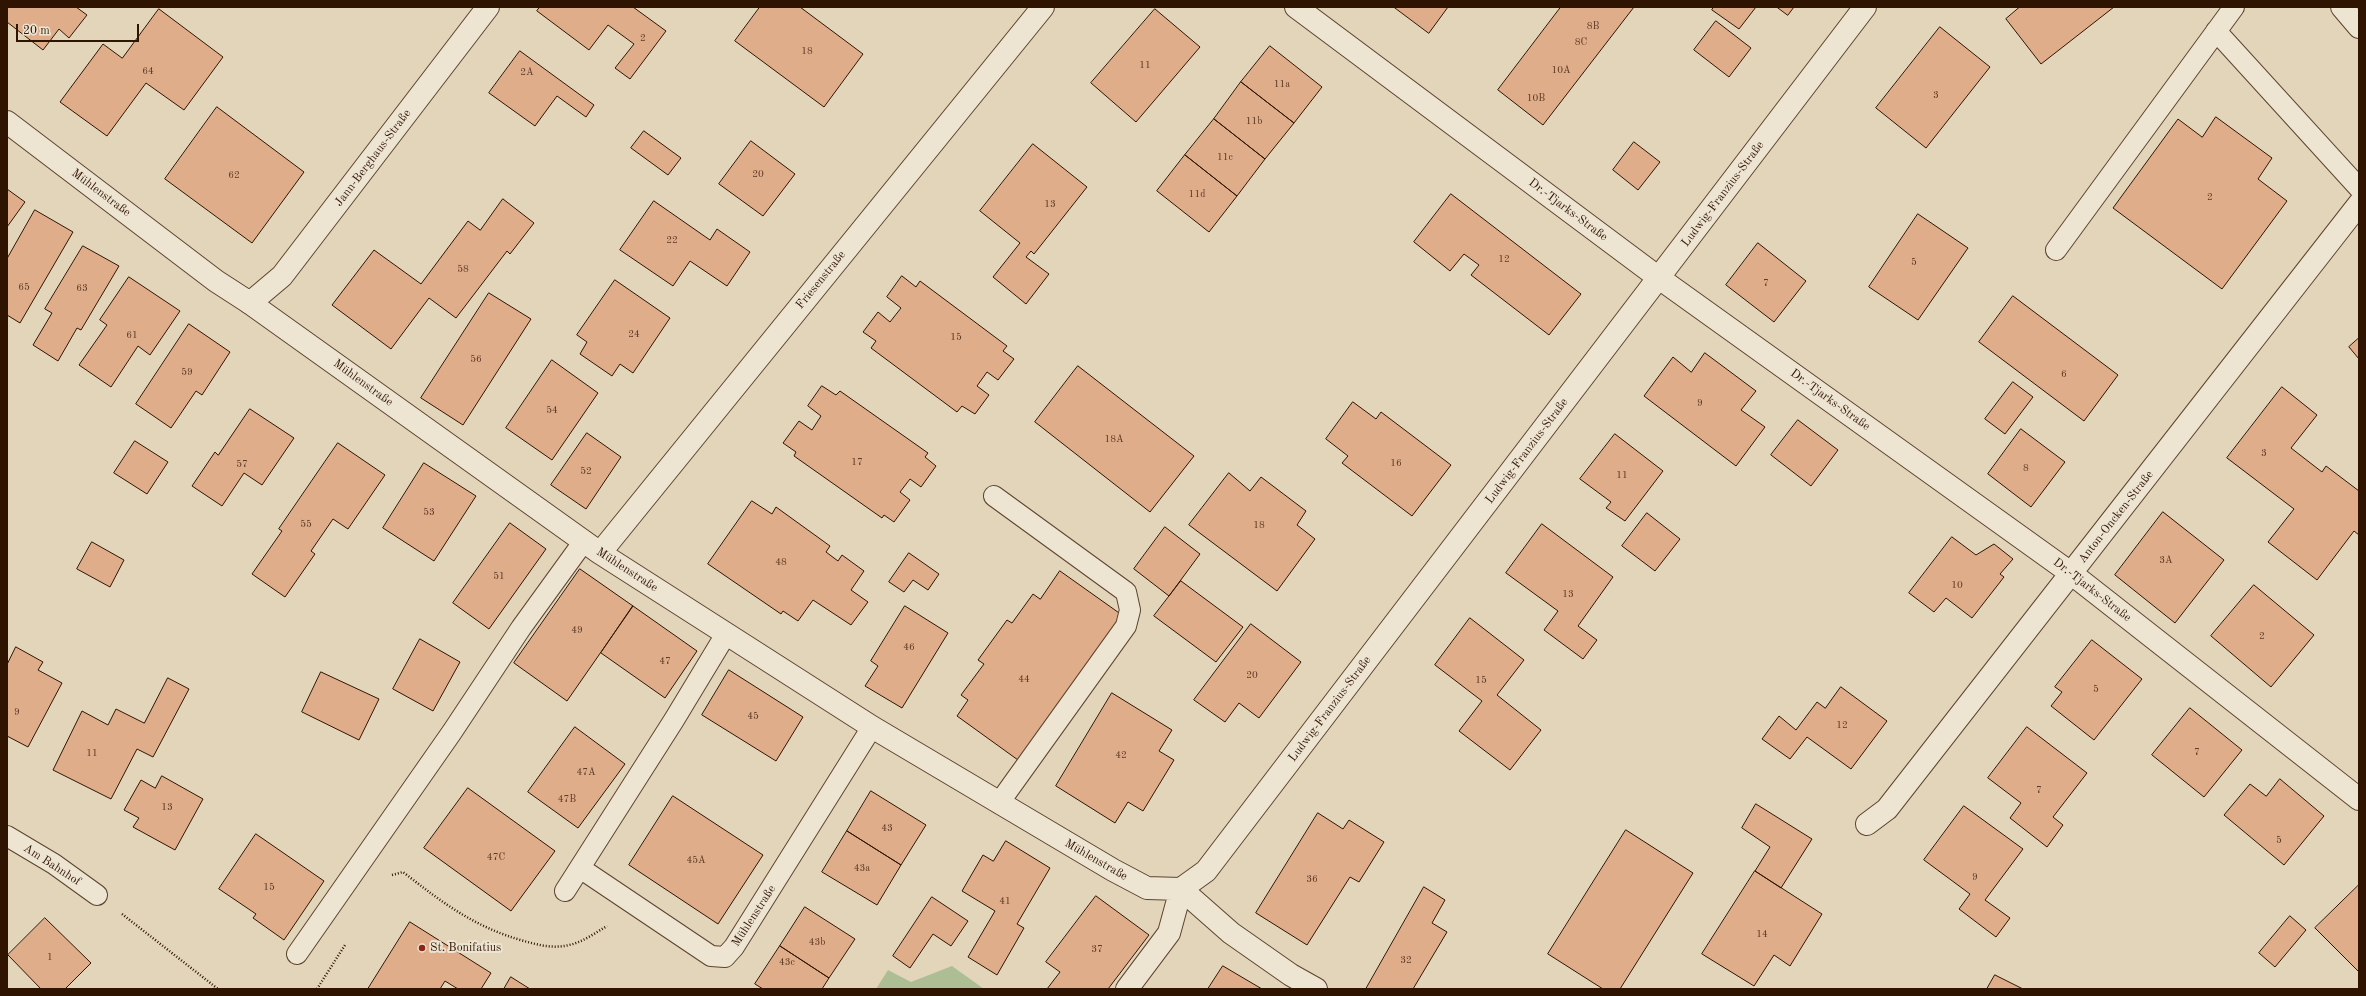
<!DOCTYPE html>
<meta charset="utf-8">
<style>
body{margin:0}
#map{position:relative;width:2366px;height:996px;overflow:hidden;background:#e3d5ba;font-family:"Old Standard TT",serif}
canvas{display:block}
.frame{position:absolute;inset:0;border:8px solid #301402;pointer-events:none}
.scale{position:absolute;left:16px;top:24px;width:123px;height:18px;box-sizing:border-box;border:2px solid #301402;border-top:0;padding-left:5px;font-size:12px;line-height:14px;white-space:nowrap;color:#301402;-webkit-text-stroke:3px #ede4d2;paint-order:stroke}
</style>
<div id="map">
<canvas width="2366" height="996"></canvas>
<div class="frame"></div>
<div class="scale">20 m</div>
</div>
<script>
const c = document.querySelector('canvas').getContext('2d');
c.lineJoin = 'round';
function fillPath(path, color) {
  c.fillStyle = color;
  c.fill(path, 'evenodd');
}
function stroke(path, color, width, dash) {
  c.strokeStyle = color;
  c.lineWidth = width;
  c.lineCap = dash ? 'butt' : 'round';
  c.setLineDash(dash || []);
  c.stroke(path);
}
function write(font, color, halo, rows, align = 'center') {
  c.font = font + ' "Old Standard TT",serif';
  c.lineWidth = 4;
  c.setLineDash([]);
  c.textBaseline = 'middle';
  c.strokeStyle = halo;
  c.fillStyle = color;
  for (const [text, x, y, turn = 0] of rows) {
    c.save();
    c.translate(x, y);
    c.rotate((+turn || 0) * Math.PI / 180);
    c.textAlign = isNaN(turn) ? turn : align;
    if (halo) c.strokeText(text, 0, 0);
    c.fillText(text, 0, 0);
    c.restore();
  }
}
const green = new Path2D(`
 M952 966 984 989H876L888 970 911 982Z`);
const building = new Path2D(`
 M7 7H76L87 15 69 38 59 29 43 50 7 22Z
 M540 7H633L666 31 630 79 615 68 634 44 608 25 589 50 537 11Z
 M760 7H800L863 54 824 107 735 41Z
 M1394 7H1448L1429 33Z
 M1561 7H1634L1543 125 1498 90Z
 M1714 7H1756L1739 29 1712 10Z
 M1777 7H1794L1788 15Z
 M2020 7H2114L2041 64 2006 19Z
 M159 9 223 57 184 110 146 83 107 136 60 102 103 44 122 58Z
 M1155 9 1200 47 1136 122 1091 83Z
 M1716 21 1751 48 1729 77 1694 50Z
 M1940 27 1990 67 1926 148 1876 108Z
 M1270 46 1322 87 1294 123 1241 82Z
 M520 51 594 105 586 117 557 96 535 126 489 93Z
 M1241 82 1294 123 1265 159 1214 119Z
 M217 107 304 172 252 243 165 179Z
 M2216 117 2272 158 2258 179 2287 201 2222 289 2113 208 2178 119 2202 137Z
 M1214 119 1265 159 1237 196 1185 155Z
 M644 131 681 158 668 175 631 148Z
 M751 141 795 174 763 216 719 184Z
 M1634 142 1660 162 1638 190 1613 170Z
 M1033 144 1087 187 1034 254 1031 251 1026 257 1049 274 1026 304 993 277 1020 243 980 211Z
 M1185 155 1237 196 1209 232 1157 191Z
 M7 189 25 202 7 227Z
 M1451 194 1581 294 1549 335 1471 275 1479 265 1464 254 1450 271 1414 242Z
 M503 199 534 223 510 254 507 251 456 318 429 298 391 349 332 305 374 250 421 284 468 221 480 230Z
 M654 201 710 240 717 229 750 252 727 286 690 261 673 286 620 250Z
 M35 210 73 232 20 323 7 315V259Z
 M1918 214 1968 248 1918 320 1869 287Z
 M1758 243 1806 281 1774 322 1726 285Z
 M83 246 119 266 81 330 77 328 58 361 33 345 52 313 45 309Z
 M902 276 916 287 920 281 1007 346 1003 351 1014 359 998 380 987 372 977 386 989 395 975 414 962 406 957 412 871 348 876 341 863 332 878 312 890 322 901 308 887 297Z
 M129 277 180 311 150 355 138 346 111 387 79 365 107 325 100 320Z
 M615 280 670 318 633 373 620 364 612 376 580 354 587 342 577 335Z
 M489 293 531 319 463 425 421 398Z
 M2013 296 2118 375 2084 421 1979 342Z
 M189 324 230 352 202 395 196 391 171 428 136 404Z
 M2359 338V359L2349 347Z
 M1705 353 1756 391 1741 410 1765 427 1736 466 1644 396 1673 357 1691 372Z
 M552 360 598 393 552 460 506 428Z
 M1078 366 1194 456 1150 512 1035 422Z
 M2013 382 2033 397 2005 434 1985 419Z
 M822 386 836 395 840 391 928 453 925 457 936 466 921 487 910 479 900 492 910 500 894 522 884 515 882 518 794 456 796 452 783 443 799 421 812 430 821 416 808 406Z
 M2282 387 2317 415 2291 448 2322 472 2326 466 2359 491V535L2354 531 2317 580 2268 542 2294 509 2227 458Z
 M1353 402 1376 419 1381 412 1451 465 1412 516 1342 463 1348 456 1326 439Z
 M250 409 294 438 262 485 244 473 222 506 192 486 215 452 218 455Z
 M1798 420 1838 450 1811 486 1771 455Z
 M2021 429 2065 462 2031 507 1988 474Z
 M587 433 621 457 586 509 551 485Z
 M1615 434 1663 471 1625 521 1606 508 1611 502 1580 479Z
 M135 441 168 462 147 494 114 473Z
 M338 443 385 475 348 529 333 519 311 551 315 554 285 597 252 574 282 531 279 529Z
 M424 463 476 496 434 561 383 528Z
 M1229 473 1250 491 1261 477 1306 511 1297 525 1315 539 1277 591 1189 525Z
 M752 501 772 514 776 507 830 546 826 552 838 561 842 555 864 571 851 590 868 602 851 625 813 600 798 621 783 611 781 614 708 564Z
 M2163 512 2224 560 2175 623 2115 575Z
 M1647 513 1680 539 1655 571 1622 546Z
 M510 523 546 549 489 629 453 603Z
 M1542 524 1613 577 1578 626 1597 640 1583 659 1544 630 1558 611 1506 573Z
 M1165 527 1200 554 1169 596 1134 569Z
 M1952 537 1976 555 1994 544 2013 559 2000 574 2004 577 1972 618 1946 598 1934 612 1909 593Z
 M92 542 124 560 110 587 77 569Z
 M909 553 939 574 928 590 913 580 904 592 889 582Z
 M580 569 633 606 567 701 514 663Z
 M1060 571 1122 615 1018 760 957 716 968 700 961 695 984 664 978 660 1007 620 1012 623 1033 594 1040 599Z
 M1181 581 1243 627 1216 662 1154 616Z
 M2254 585 2314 635 2271 687 2211 636Z
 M633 606 697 651 665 698 601 653Z
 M905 606 948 633 902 708 865 686 878 666 871 661Z
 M1470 618 1524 660 1497 695 1541 730 1510 770 1459 731 1482 701 1435 665Z
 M1251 624 1301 662 1259 718 1239 703 1225 722 1194 700Z
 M420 639 460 662 433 711 393 689Z
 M2092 640 2142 679 2094 740 2051 706 2062 692 2055 687Z
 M16 647 43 662 38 670 62 683 28 747 7 736V665Z
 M729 670 803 717 776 761 702 715Z
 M321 672 379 699 359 740 302 712Z
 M168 678 189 689 153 757 137 749 111 799 53 770 82 711 108 725 116 709 144 723Z
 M1841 687 1887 721 1851 769 1807 737 1790 759 1762 739 1779 716 1796 730 1817 702 1825 708Z
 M1112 693 1172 730 1159 751 1174 760 1143 811 1128 802 1115 823 1056 786Z
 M2190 708 2242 750 2204 797 2152 755Z
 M575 727 625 764 578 828 528 792Z
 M2027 727 2087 773 2053 817 2063 825 2047 847 2010 818 2021 803 1988 778Z
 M162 776 203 799 175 850 133 827 139 818 124 810 141 780 155 788Z
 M2280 779 2324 816 2284 865 2224 815 2250 784 2266 796Z
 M468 788 555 851 511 911 424 848Z
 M871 791 926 825 901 865 847 831Z
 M673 796 763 855 718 924 629 865Z
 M1756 804 1812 839 1781 888 1755 871 1770 847 1742 828Z
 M1964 806 2023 849 1985 900 2010 918 1996 937 1959 909 1970 894 1924 860Z
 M1318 813 1343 829 1349 820 1384 842 1359 882 1350 877 1307 945 1256 913Z
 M1626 830 1693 873 1620 989H1603L1548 954Z
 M847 831 901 865 877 905 822 872Z
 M256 834 324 881 284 940 253 918 256 914 219 889Z
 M1006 841 1050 868 1017 924 1024 928 997 975 968 957 995 911 962 891 983 855 993 861Z
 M1755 871 1822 914 1790 966 1774 955 1754 986 1702 954Z
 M2358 886 2359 887V972L2315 928Z
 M1424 887 1445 900 1432 923 1447 932 1413 989H1366Z
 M1096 896 1149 935 1108 989H1047L1060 972 1046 962Z
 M932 897 968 921 951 946 933 934 910 968 893 956Z
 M805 907 855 939 829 978 780 946Z
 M2290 916 2306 930 2275 967 2259 953Z
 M45 918 91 963 65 989H41L8 955Z
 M410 922 491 973 481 989H458L445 981 440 989H368Z
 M780 946 829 978 822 989H763L755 984Z
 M1223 966 1262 989H1208Z
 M1995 975 2023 989H1987Z
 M511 977 530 989H504Z`);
const path = new Path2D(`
 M392 875 403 872C443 903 474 927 524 941 538 945 554 949 569 945 583 942 595 933 607 926
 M122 914 218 989
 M317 989 345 945`);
const service = new Path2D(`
 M2216 31 2359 188
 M2056 250 2234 7
 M994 496 1126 592 1130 610 1126 626 999 803
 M7 836 54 864 97 895
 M580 868 711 956 725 957 734 947 872 727
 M565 891 674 720 726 634
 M297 954 452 732 521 628 584 541`);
const minor = new Path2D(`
 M1296 7 1659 278 2072 574 2359 799
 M250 303 600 553 872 727 1113 870 1147 888 1181 889 1231 933 1291 975 1316 989
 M600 553 1043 7
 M1867 824 1887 809 2359 204
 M1181 889 1206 871 1865 7
 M1127 989 1169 933 1181 889`);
const tertiary = new Path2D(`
 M2342 7 2359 27
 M7 122 216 281 250 303 282 276 488 7`);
const markers = [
 [422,948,4,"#8f2418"]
];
const numberNames = [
 ["8B",1593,26],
 ["2",643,38],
 ["8C",1581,42],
 ["18",807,51],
 ["11",1145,65],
 ["10A",1561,70],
 ["64",148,71],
 ["2A",527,72],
 ["11a",1282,84],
 ["3",1936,95],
 ["10B",1536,98],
 ["11b",1254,121],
 ["11c",1225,157],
 ["20",758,174],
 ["62",234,175],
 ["11d",1197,194],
 ["2",2210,197],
 ["13",1050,204],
 ["22",672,240],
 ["12",1504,259],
 ["5",1914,262],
 ["58",463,269],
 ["7",1766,283],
 ["65",24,287],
 ["63",82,288],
 ["24",634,334],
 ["61",132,335],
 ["15",956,337],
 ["56",476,359],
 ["59",187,372],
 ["6",2064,374],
 ["9",1700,403],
 ["54",552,410],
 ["18A",1114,439],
 ["3",2264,453],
 ["17",857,462],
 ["16",1396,463],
 ["57",242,464],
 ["8",2026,468],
 ["52",586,471],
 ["11",1622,475],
 ["53",429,512],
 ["55",306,524],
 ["18",1259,525],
 ["3A",2166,560],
 ["48",781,562],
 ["51",499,576],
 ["10",1957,585],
 ["13",1568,594],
 ["49",577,630],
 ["2",2262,636],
 ["46",909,647],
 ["47",665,661],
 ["20",1252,675],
 ["44",1024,679],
 ["15",1481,680],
 ["5",2096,689],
 ["9",17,712],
 ["45",753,716],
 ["12",1842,725],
 ["7",2197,752],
 ["11",92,753],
 ["42",1121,755],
 ["47A",586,772],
 ["7",2039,790],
 ["47B",567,799],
 ["13",167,807],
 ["43",887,828],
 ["5",2279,840],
 ["47C",496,857],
 ["45A",696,860],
 ["43a",862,868],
 ["9",1975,877],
 ["36",1312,879],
 ["15",269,887],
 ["41",1005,901],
 ["14",1762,934],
 ["43b",817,942],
 ["37",1097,949],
 ["1",50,957],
 ["32",1406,960],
 ["43c",787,962]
];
const streetNames = [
 ["Jann-Berghaus-Straße",373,158,-53],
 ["Mühlenstraße",101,193,37],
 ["Ludwig-Franzius-Straße",1723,194,-53],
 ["Dr.-Tjarks-Straße",1568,210,37],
 ["Friesenstraße",821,280,-51],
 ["Mühlenstraße",363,383,36],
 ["Dr.-Tjarks-Straße",1830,400,36],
 ["Ludwig-Franzius-Straße",1527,451,-53],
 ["Anton-Oncken-Straße",2116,517,-52],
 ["Mühlenstraße",627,570,33],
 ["Dr.-Tjarks-Straße",2092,590,38],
 ["Ludwig-Franzius-Straße",1330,709,-53],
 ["Mühlenstraße",1096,860,30],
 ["Am Bahnhof",52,865,33],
 ["Mühlenstraße",754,916,-57]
];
const poiNames = [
 ["St. Bonifatius",430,948]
];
fillPath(green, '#aebe94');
fillPath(building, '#e0ad8b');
stroke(building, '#301402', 1);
stroke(service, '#5d4430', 22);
stroke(minor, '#5d4430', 24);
stroke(tertiary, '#5d4430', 24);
stroke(path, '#301402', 2.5, [1, 2]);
stroke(service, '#ede4d2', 20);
stroke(minor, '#ede4d2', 22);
stroke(tertiary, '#ede4d2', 22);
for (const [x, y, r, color] of markers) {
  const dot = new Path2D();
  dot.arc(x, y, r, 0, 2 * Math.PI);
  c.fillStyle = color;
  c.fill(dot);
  stroke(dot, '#ede4d2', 1.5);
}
write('10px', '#5c3a24', null, numberNames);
write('12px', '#301402', '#ede4d2', streetNames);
write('12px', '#301402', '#ede4d2', poiNames, 'left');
</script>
